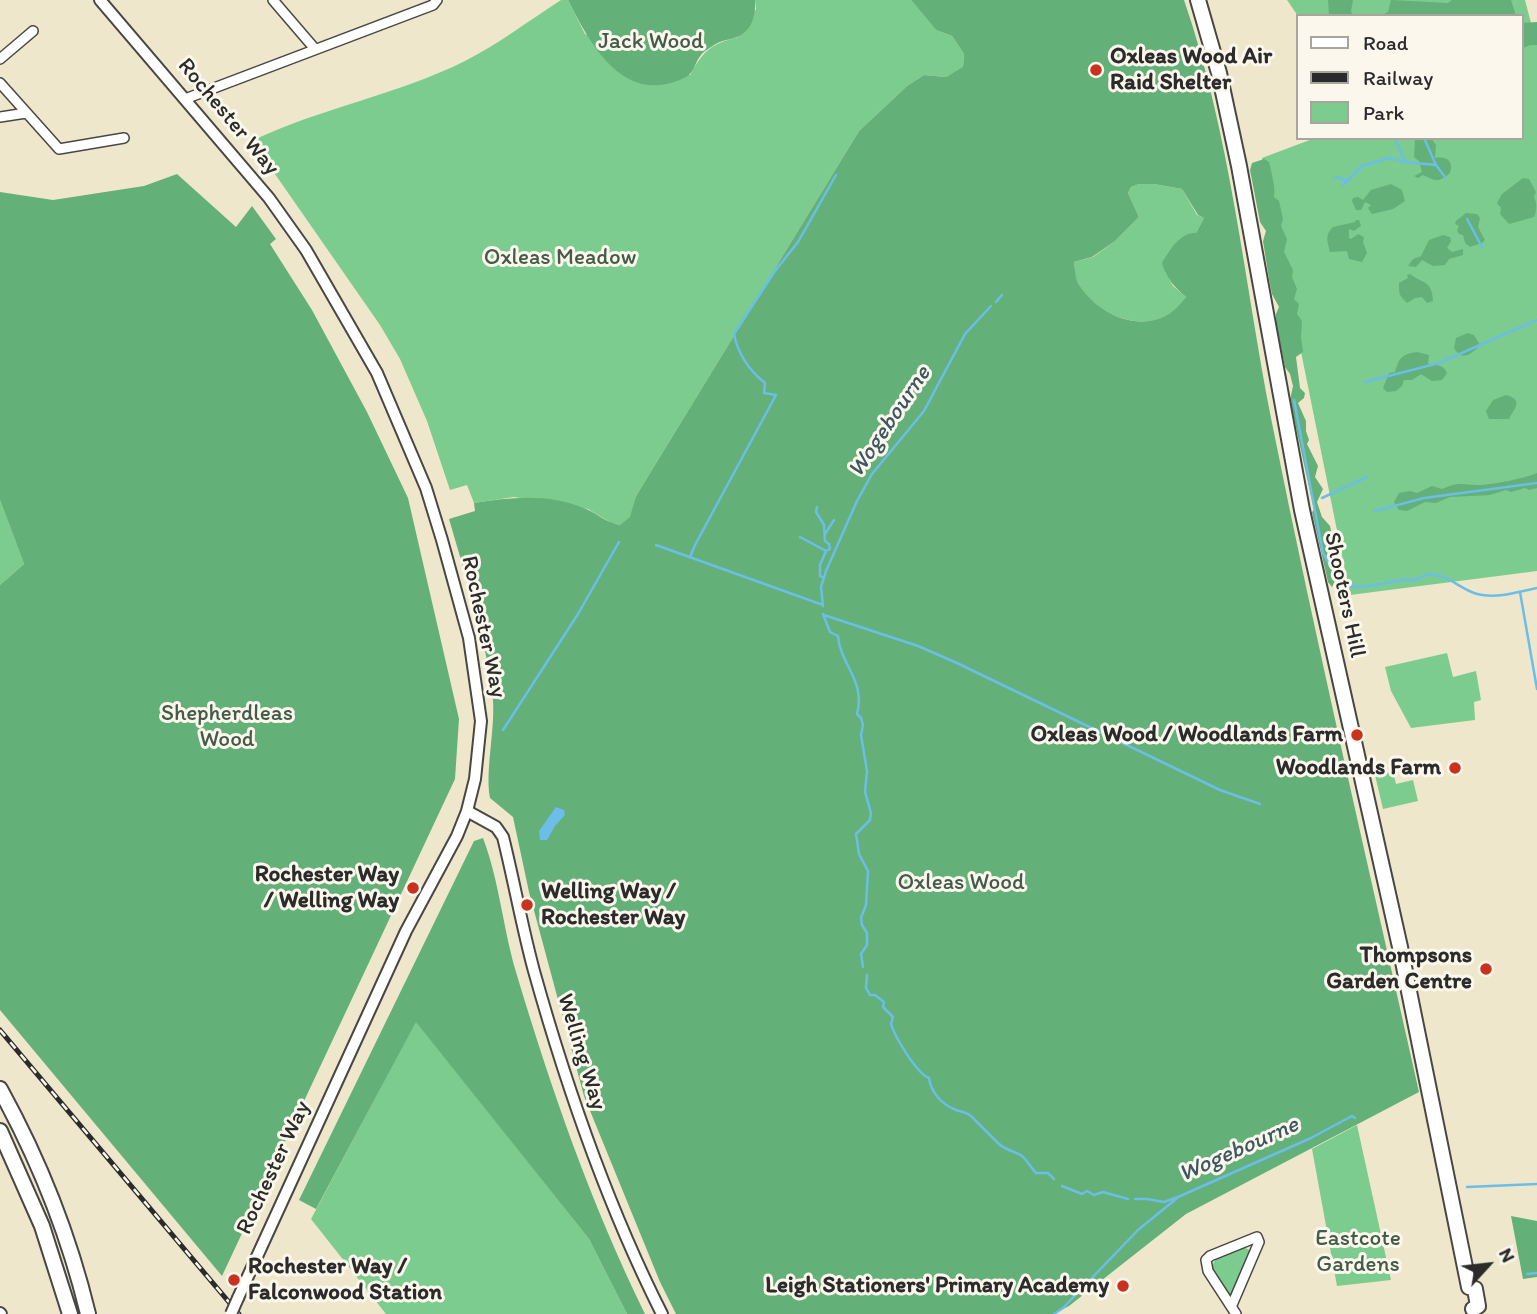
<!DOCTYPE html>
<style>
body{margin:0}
#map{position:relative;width:1537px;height:1314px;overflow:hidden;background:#efe7cb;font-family:Itim,sans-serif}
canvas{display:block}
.legend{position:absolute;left:1296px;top:14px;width:228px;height:126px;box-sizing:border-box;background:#fbf7ec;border:2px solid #a8a59f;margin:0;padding:9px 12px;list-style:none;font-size:21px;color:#2b2b2b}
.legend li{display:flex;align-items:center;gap:14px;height:35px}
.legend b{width:35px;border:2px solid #a8a59f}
.north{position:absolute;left:1453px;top:1230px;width:70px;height:70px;-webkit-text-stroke:5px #fbf7ec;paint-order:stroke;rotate:63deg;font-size:19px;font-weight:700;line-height:28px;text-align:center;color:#2b2b2b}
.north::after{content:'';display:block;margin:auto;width:24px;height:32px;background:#2b2b2b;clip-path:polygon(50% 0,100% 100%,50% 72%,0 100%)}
</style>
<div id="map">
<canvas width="1537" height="1314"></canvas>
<ul class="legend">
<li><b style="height:9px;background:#fff"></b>Road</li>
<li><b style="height:9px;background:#2b2b2b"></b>Railway</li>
<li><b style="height:19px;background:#7bcc8e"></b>Park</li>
</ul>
<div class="north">N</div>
</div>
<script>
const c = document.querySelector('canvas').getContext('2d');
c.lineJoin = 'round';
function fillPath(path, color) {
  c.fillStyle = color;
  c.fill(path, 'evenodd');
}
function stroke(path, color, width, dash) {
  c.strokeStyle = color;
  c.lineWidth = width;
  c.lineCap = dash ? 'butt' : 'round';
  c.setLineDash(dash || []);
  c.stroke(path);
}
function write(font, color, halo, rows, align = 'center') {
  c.font = font + ' Itim,sans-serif';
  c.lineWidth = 6;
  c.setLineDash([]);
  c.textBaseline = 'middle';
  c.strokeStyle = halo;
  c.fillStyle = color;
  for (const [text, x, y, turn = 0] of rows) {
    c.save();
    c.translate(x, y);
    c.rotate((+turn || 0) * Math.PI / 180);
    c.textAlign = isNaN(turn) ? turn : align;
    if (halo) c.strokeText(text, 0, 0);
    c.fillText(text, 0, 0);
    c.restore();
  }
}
const green = new Path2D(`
 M561 0H568L585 34 690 75C703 51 711 44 738 37L756 9 755 0H911L936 30 952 36 964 54 963 68 946 77 924 75 907 86 859 131 636 496 631 517 621 525 613 524 588 509 514 497 474 503 467 485 450 490 427 421 400 359 380 325 252 141C320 108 397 95 465 61 497 45 530 20 561 0Z
 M1287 0H1525L1531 23 1521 28V16H1298Z
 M1537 26V571L1350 595 1262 158 1315 138H1521V34Z
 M1139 184H1154L1182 189 1197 215 1204 218 1196 233 1165 272 1173 286 1186 297C1179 305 1172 314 1162 318 1131 330 1093 310 1078 283 1074 277 1075 268 1074 262L1093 257 1115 241 1139 217 1128 193 1131 187Z
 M0 500 24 564 0 585Z
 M1447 653 1453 677 1476 671 1481 700 1474 702 1475 720 1411 728 1391 691 1385 667Z
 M1393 772 1396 784 1413 780 1418 801 1383 809 1375 775Z
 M416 1021 589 1239 627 1314H386L311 1219Z
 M1357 1125 1391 1280 1337 1286 1312 1149Z
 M1242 1246 1249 1250V1254L1231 1297C1208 1263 1202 1264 1242 1246Z`);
const forest = new Path2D(`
 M568 0H755C756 17 751 33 734 38 727 40 720 41 714 45 710 48 704 51 701 55 695 62 694 73 686 77 625 108 591 46 568 0Z
 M911 0H1184C1231 136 1244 282 1272 423 1317 647 1369 869 1419 1092L1186 1214 1069 1306 1053 1314H676L660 1282 584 1096 529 892 513 817 490 798C485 771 495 731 493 701 487 640 466 578 449 519L475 511 474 503C512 497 549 493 586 509 598 514 607 523 620 525L630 517 636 496 859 131 907 86 924 75 946 77 963 67 964 54 952 36 936 30ZM1139 184H1154L1182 189 1198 215 1204 218 1196 233C1180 232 1170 250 1162 263 1166 278 1174 287 1186 297 1179 305 1172 314 1161 318 1130 330 1094 310 1078 283 1075 277 1075 268 1074 262L1092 257 1115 241 1139 217 1128 193 1131 187Z
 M1328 0H1353L1351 11 1353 16H1329Z
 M1391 0 1448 3 1452 0H1511L1516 16H1380L1388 12Z
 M1537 22V45H1530L1521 49V23Z
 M1431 138 1436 145 1435 158C1446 156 1454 160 1450 173 1437 184 1435 180 1423 175L1418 178 1414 176 1422 172 1419 161 1414 157 1415 139Z
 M1264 159 1269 162C1271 171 1276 188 1274 197L1279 201 1283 219 1281 226 1287 239 1284 252 1293 270 1292 277 1297 289 1294 299 1299 304 1297 314 1302 321 1301 337 1303 352 1296 357 1300 388 1305 393 1304 398 1298 403 1306 421V431L1309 440 1307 444 1318 466 1315 477 1323 489 1317 502 1322 517 1330 526 1340 572 1332 587 1328 582 1312 512 1314 510 1290 400 1293 386 1290 374 1285 367 1276 323V314L1279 307 1272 294 1269 279 1263 241 1266 231 1260 222 1250 170 1252 163Z
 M177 174 236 227 252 206 276 239 270 244 312 310 367 412 408 498 459 719 455 779 222 1276 0 1010V585L24 564 0 500V192L53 200 144 186Z
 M1523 178 1529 179 1536 192 1534 197C1537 202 1537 211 1534 217L1509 224 1500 214 1501 208 1497 203 1502 194Z
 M1391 184 1402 190 1405 201 1393 209 1372 214 1368 208 1371 205 1365 202 1361 210H1356L1352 201 1353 198 1358 197 1363 200 1371 190Z
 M1466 213 1477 214 1480 218 1478 227 1485 240 1482 243 1470 247 1465 243 1463 235 1459 234 1457 230 1459 226 1455 224 1456 221Z
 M1356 220H1359L1361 226 1354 231 1349 229V238L1351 239 1358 234 1364 237 1363 242 1367 253 1362 262 1349 259 1347 251 1330 252C1328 242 1324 236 1333 227L1355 222Z
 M1443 235 1450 237 1451 241 1447 248 1452 252 1463 249V255L1449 259 1445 265 1433 266 1422 260 1416 267 1408 266 1413 259 1421 256 1429 240Z
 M1410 274C1423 284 1432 280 1433 301L1427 303 1422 297 1415 298 1407 303C1399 294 1399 296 1399 283L1408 278 1407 275Z
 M1468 333 1474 335 1480 345C1472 354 1462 362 1454 348L1456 338Z
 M1417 352 1429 355 1428 364C1436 365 1443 364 1447 373L1442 380 1432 381 1421 374 1412 380H1404L1402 386 1396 391 1387 392 1383 388 1389 373 1395 372C1399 358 1402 354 1417 352Z
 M1506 395C1525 400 1513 410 1509 419H1489L1486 411 1493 400Z
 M1537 473V488L1529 490 1525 488 1511 492 1506 490 1490 495 1450 497 1436 503 1425 502 1407 511 1399 510 1394 502 1399 493 1410 491 1417 493 1432 486 1442 489C1460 481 1461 485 1479 485 1491 485 1526 478 1537 473Z
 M483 838C499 880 503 928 516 972 551 1089 591 1204 645 1314H627L589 1239 416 1022 316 1209 299 1200 474 841Z
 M1511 1216 1537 1221V1277L1523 1279Z`);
const water = new Path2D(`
 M556 807 564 810 565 815 555 826 547 840H540L539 831Z`);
const stream = new Path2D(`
 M1395 138 1405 162 1436 165
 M1424 138 1436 165 1445 177
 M1335 177 1348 181
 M1343 185 1362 166 1389 158 1405 162
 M1467 219 1482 247
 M996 302 1002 295
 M1365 382 1439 363 1537 320
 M1294 400 1323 553 1341 584C1359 590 1382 584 1400 580 1406 579 1412 581 1417 579 1425 577 1418 577 1427 575 1446 572 1459 589 1477 594 1496 599 1519 592 1537 588
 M1322 498 1367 477
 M817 507 816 512 824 525 825 541 829 544 830 549 826 551 820 565V576L824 578
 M1375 511 1424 498 1537 483
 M825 534 834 520
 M800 537 826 551
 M656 545 823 605
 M690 557 695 545 776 395 764 393 765 383C750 371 738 354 734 334L775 271 798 242 836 175
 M1520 592 1537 689
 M823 606 821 587 826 571 857 501 872 474 924 411 965 334 991 306
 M823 614 830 632 838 636C840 664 866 681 857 714L861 718 863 725 861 735 867 771 865 792 871 813 870 820 856 834 859 854 868 871 866 905 861 918 862 925 867 933V945L861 954 863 967
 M824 615 918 646 957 663 1220 790 1260 804
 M503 730 578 614 619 542
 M867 975 866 988 870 995H875L884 1002 883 1007 893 1017 891 1024C895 1037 917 1074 929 1078 931 1092 941 1104 956 1110 961 1112 967 1112 971 1116 980 1125 989 1134 998 1143 1006 1151 1015 1151 1022 1156 1027 1160 1031 1168 1036 1173H1048L1054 1179
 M1062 1186 1082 1194 1087 1191 1094 1195 1103 1192 1128 1199
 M1467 1187 1537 1184
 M1135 1199H1147L1164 1202 1178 1197 1311 1138 1352 1116 1355 1118
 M1527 1274 1537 1273
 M1054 1314 1063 1308 1138 1230 1176 1199`);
const minor = new Path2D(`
 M273 0 315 49
 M0 59 33 31
 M0 83 59 149 124 138
 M185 99 433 5 437 0
 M0 117 26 113
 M1232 1305 1259 1242 1257 1237 1210 1256 1206 1260 1208 1271 1236 1314`);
const tertiary = new Path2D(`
 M100 0 269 198 306 250 377 373 426 488 442 540 469 638 481 721 475 779 467 811 457 836 406 931 238 1298
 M467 811 496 827 503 837C514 881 522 927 534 971 567 1089 607 1205 662 1314
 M0 1313 1 1314`);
const primary = new Path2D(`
 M1198 0 1219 73 1239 166 1302 510 1400 947 1469 1287 1475 1289 1478 1306 1473 1309`);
const trunk = new Path2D(`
 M0 1089C39 1160 69 1235 88 1314
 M0 1131 42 1226 70 1314`);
const rail = new Path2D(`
 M0 1030 239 1314`);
const tertiaryBridge = new Path2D(`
 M231 1314 238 1298`);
const markers = [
 [1096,70,7,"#c8321e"],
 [1357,735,7,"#c8321e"],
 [1455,768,7,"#c8321e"],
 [413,888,7,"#c8321e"],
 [527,905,7,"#c8321e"],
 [1486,969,7,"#c8321e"],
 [234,1280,7,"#c8321e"],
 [1123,1286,7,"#c8321e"]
];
const parkNames = [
 ["Jack Wood",651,42],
 ["Oxleas Meadow",560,258],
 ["Shepherdleas",227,714],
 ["Wood",227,740],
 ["Oxleas Wood",961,883],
 ["Eastcote",1358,1239],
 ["Gardens",1358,1265]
];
const poiNames = [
 ["Oxleas Wood Air",1110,57,"left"],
 ["Raid Shelter",1110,83,"left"],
 ["Oxleas Wood / Woodlands Farm",1343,735],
 ["Woodlands Farm",1441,768],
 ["Rochester Way",399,875],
 ["/ Welling Way",399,901],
 ["Welling Way /",541,892,"left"],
 ["Rochester Way",541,918,"left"],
 ["Thompsons",1472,956],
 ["Garden Centre",1472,982],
 ["Rochester Way /",248,1267,"left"],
 ["Falconwood Station",248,1293,"left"],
 ["Leigh Stationers' Primary Academy",1109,1286]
];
const streetNames = [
 ["Rochester Way",228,117,50],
 ["Shooters Hill",1344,595,78],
 ["Rochester Way",483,627,78],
 ["Welling Way",581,1052,73],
 ["Rochester Way",274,1168,-65]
];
const waterNames = [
 ["Wogebourne",890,422,-56],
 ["Wogebourne",1239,1150,-24]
];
fillPath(green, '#7bcc8e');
fillPath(forest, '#64b079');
fillPath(water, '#6cbde7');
stroke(stream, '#6cbde7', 2.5);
stroke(minor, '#484743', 12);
stroke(tertiary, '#484743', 14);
stroke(primary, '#484743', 18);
stroke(trunk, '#484743', 18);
stroke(minor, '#fff', 9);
stroke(tertiary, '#fff', 10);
stroke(primary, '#fff', 14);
stroke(trunk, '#fff', 14);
stroke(rail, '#2b2b2b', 5);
stroke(rail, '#fbf7ec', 2.5, [8]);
stroke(tertiaryBridge, '#484743', 14, []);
stroke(tertiaryBridge, '#fff', 10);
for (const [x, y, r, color] of markers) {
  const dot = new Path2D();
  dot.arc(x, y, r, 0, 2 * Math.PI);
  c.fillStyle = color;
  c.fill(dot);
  stroke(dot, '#fbf7ec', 2.5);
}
write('23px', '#435b49', '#fbf7ec', parkNames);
write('bold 23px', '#2b2b2b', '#fbf7ec', poiNames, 'right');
write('23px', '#2b2b2b', '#fbf7ec', streetNames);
write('italic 24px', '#3e5763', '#fbf7ec', waterNames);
</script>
